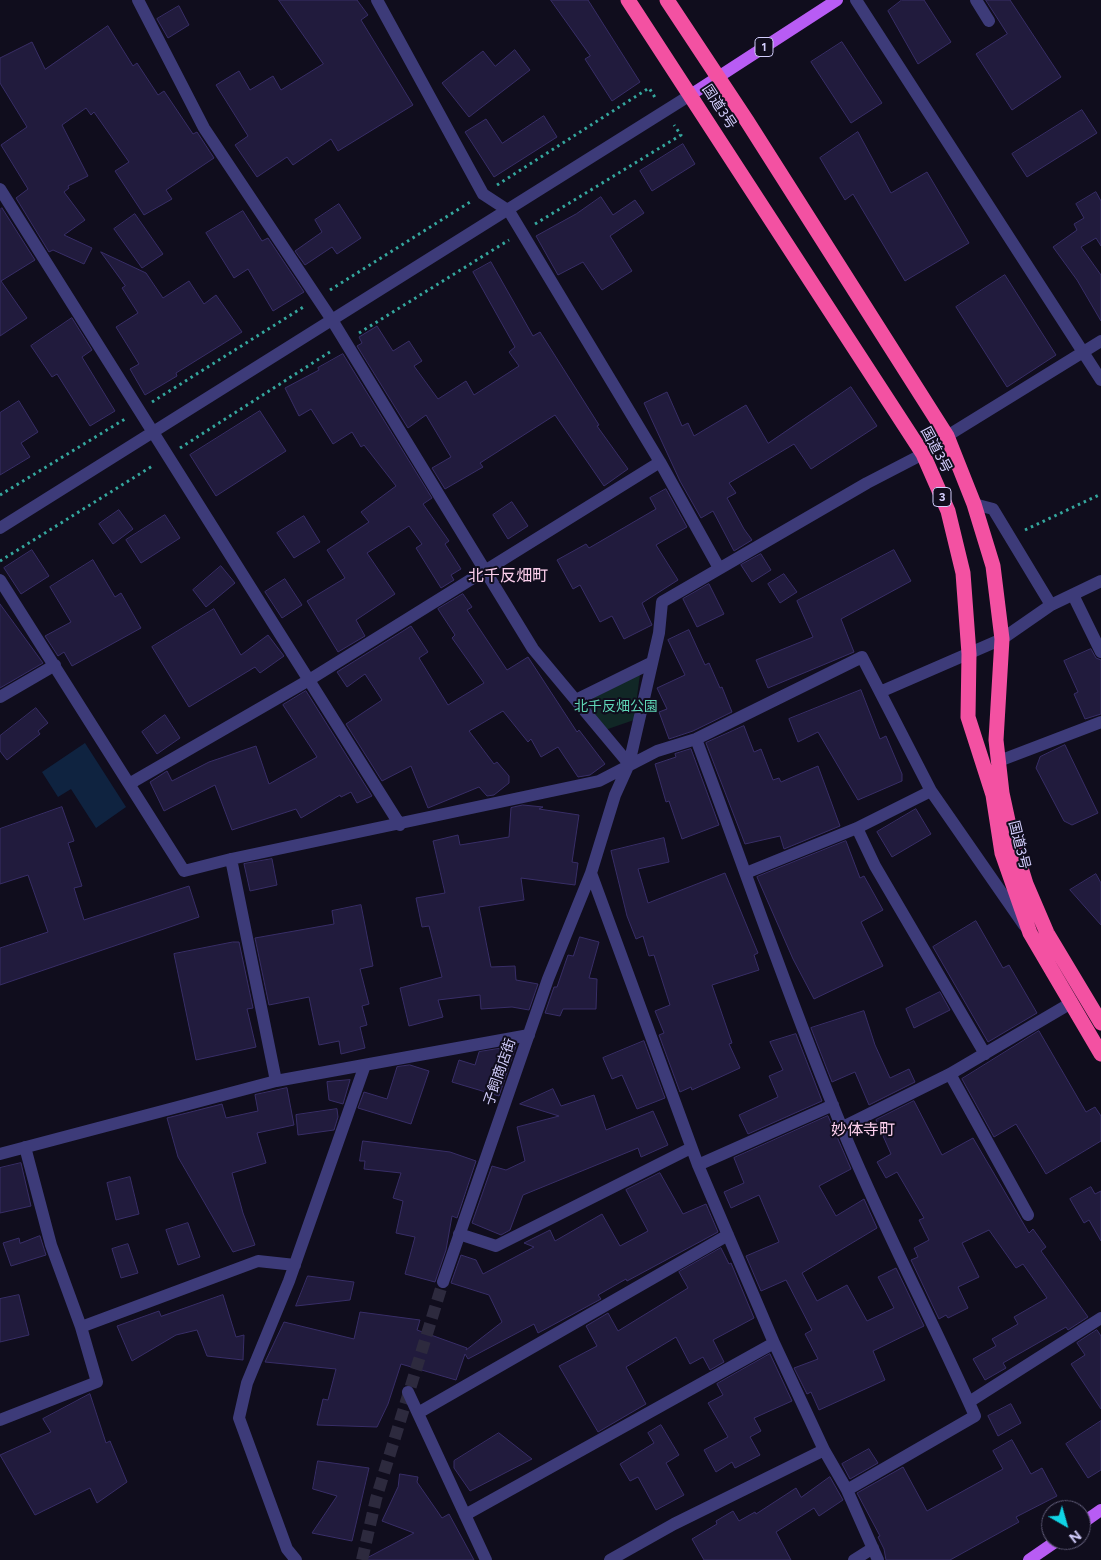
<!DOCTYPE html>
<meta charset="utf-8">
<style>
body{margin:0}
#map{position:relative;width:1101px;height:1560px;overflow:hidden;background:#100d1d;font-family:Figtree,sans-serif}
canvas{display:block}
.north{position:absolute;left:1041px;top:1500px;width:50px;height:50px;box-sizing:border-box;background:#100d1d;border:1px solid #5e5a76;border-radius:50%;rotate:142deg;font-size:14px;font-weight:700;line-height:20px;text-align:center;color:#d2cdfc}
.north::after{content:'';display:block;margin:auto;width:18px;height:22px;background:#10d4e5;clip-path:polygon(50% 0,100% 100%,50% 72%,0 100%)}
</style>
<div id="map">
<canvas width="1101" height="1560"></canvas>
<div class="north">N</div>
</div>
<script>
const c = document.querySelector('canvas').getContext('2d');
c.lineJoin = 'round';
function fillPath(path, color) {
  c.fillStyle = color;
  c.fill(path, 'evenodd');
}
function stroke(path, color, width, dash) {
  c.strokeStyle = color;
  c.lineWidth = width;
  c.lineCap = dash ? 'butt' : 'round';
  c.setLineDash(dash || []);
  c.stroke(path);
}
function write(font, color, halo, rows, align = 'center') {
  c.font = font + ' Figtree,"Noto Sans JP",sans-serif';
  c.lineWidth = 4;
  c.setLineDash([]);
  c.textBaseline = 'middle';
  c.strokeStyle = halo;
  c.fillStyle = color;
  for (const [text, x, y, turn = 0] of rows) {
    c.save();
    c.translate(x, y);
    c.rotate((+turn || 0) * Math.PI / 180);
    c.textAlign = isNaN(turn) ? turn : align;
    if (halo) c.strokeText(text, 0, 0);
    c.fillText(text, 0, 0);
    c.restore();
  }
}
const green = new Path2D(`
 M640 674 634 720 605 730 583 703Z`);
const water = new Path2D(`
 M85 743 126 807 96 828 71 789 58 797 42 772Z`);
const building = new Path2D(`
 M279 0H357L368 15 361 20 413 105 338 151 331 139 293 165 287 157 257 177 235 145 248 136 216 85 239 71 250 90 273 76 281 90 323 64Z
 M551 0H588L640 82 612 101 585 59 590 56Z
 M902 0H924L951 42 918 64 888 11Z
 M986 0H1010L1061 77 1012 110 976 54 1007 34Z
 M179 6 189 25 168 38 157 19Z
 M108 26 133 66 137 63 158 95 164 91 193 134 197 132 214 158 166 190 172 199 144 215 115 171 129 162 94 112 91 115 86 108 62 125 88 176 68 186 69 188 64 192 85 220 64 235 92 248 84 264 53 250 49 252 16 198 28 189 1 145 27 127 0 83V58L32 42 45 69Z
 M842 42 882 103 851 123 811 62Z
 M515 50 530 70 469 117 442 83 483 51 495 66Z
 M1082 110 1097 133 1027 177 1012 154Z
 M544 116 557 137 494 177 465 132 486 119 502 143Z
 M858 132 891 193 927 172 969 243 905 281 853 194 845 200 820 158Z
 M683 144 695 164 652 191 640 171Z
 M1096 192 1101 201V246L1096 238 1081 247 1101 275V321L1077 280 1053 247 1077 230 1074 224 1084 218 1076 204Z
 M601 197 613 215 635 200 644 213 610 236 632 271 602 290 583 262 558 275 536 236 576 214Z
 M339 204 361 238 337 254 332 247 305 265 295 251 322 232 315 220Z
 M2 208 35 260 1 281 27 318 0 336V210Z
 M243 211 262 241 268 238 304 292 273 311 248 269 234 278 206 233Z
 M135 214 163 254 142 268 114 229Z
 M101 252 146 273 163 298 189 281 204 304 216 295 242 332 176 373 177 376 145 395 130 369 139 364 116 327 138 313 122 288 125 286Z
 M491 262 533 336 540 332 599 425 597 426 628 469 604 486 555 415 480 463 483 467 445 489 432 468 451 457 426 415 408 428 357 346 362 343 359 337 377 326 393 351 409 341 422 361 414 366 438 399 466 381 474 395 519 366 509 352 515 347 473 272Z
 M1005 275 1056 355 1007 387 956 307Z
 M72 318 92 350 82 357 115 411 90 426 57 374 52 377 31 346Z
 M343 354 432 498 423 504 449 541 445 544 461 569 451 575 454 580 441 588 416 548 422 544 409 526 367 553 395 594 356 620 365 636 338 652 307 601 345 578 327 550 369 522 361 512 396 486 364 445 361 447 352 432 333 444 311 409 299 416 285 388 319 370 318 368Z
 M851 387 877 426 811 469 794 444 729 483 736 493 727 498 744 529 752 540 734 551 713 511 701 518 680 481 644 403 667 392 682 426 688 423 694 436 746 405 768 443Z
 M19 401 38 432 21 443 30 457 0 475V413Z
 M260 411 286 451 216 496 190 455Z
 M666 489 687 527 656 545 678 580 642 603 652 625 624 639 612 616 600 622 580 585 573 589 557 560 586 544 589 548 656 509 650 498Z
 M512 502 528 526 508 539 493 515Z
 M119 510 133 529 113 544 99 524Z
 M165 515 180 538 141 563 126 540Z
 M304 516 320 542 294 558 277 533Z
 M32 550 49 576 21 594 4 568Z
 M894 550 911 581 841 619 854 652 768 688 756 660 813 637 797 601Z
 M761 554 771 570 752 582 741 565Z
 M93 560 115 597 121 593 141 628 72 666 64 652 58 656 45 636 71 622 50 587Z
 M221 566 235 583 206 607 193 590Z
 M784 574 797 592 780 603 768 584Z
 M285 579 302 605 282 618 265 592Z
 M709 584 724 614 697 627 683 599Z
 M463 594 472 607 467 610 507 670 528 657 577 732 579 730 605 764 590 775 578 777 558 747 541 757 531 739 528 742 503 711 469 731 494 764 497 762 509 776V783L494 795 487 796 479 787 428 808 411 766 382 781 346 724 382 700 365 674 347 687 337 672 411 626 428 652 419 658 448 705 484 683 452 638 455 635 438 609Z
 M0 604 43 663 0 688Z
 M214 609 241 655 268 635 284 656 260 673 255 667 189 707 152 647Z
 M689 630 705 665 709 663 720 688 722 687 732 712 693 731 669 739 659 712 667 709 657 688 685 675 668 640Z
 M1091 649 1096 658 1101 660V714L1085 719 1074 694 1078 692 1064 661Z
 M861 690 880 739 886 736 902 774V781L858 800 818 732 798 742 789 719Z
 M306 691 372 796 357 803 351 792 341 797 340 795 301 818 296 809 232 830 215 785 164 811 150 782 167 771 172 781 209 762 256 746 269 784 317 757 283 705Z
 M36 708 48 723 38 731 40 734 7 760 0 751V736Z
 M165 715 180 738 157 754 142 732Z
 M744 726 754 752 761 749 773 780 779 778 781 782 818 766 840 826 784 849 780 836 745 844 706 743Z
 M1065 745 1098 813 1072 825 1064 821 1036 768 1040 757Z
 M691 749 719 825 682 839 669 801 666 802 655 764 676 757 675 754Z
 M523 805 543 807 539 809 579 815 572 862 578 863 575 885 521 878 524 900 479 907 491 967 515 966 516 980 538 984 529 1010 512 1007 481 1009 480 995 438 1000 443 1017 409 1026 400 988 442 977 429 926 422 927 416 898 445 893 433 841 458 835 460 845 509 837 511 808Z
 M62 807 74 841 68 843 82 886 74 888 84 920 189 886 199 917 0 985V948L48 932 28 875 0 884V829Z
 M916 809 931 834 892 857 877 832Z
 M664 838 669 862 638 869 648 903 725 873 758 953 754 955 759 970 712 985 732 1043 729 1044 740 1068 692 1090 691 1087 680 1092 659 1035 664 1033 655 1011 670 1005 654 955 649 956 643 936 636 939 627 916 611 851Z
 M846 841 860 878 864 876 883 910 861 922 883 966 814 999 793 959 757 877Z
 M272 859 277 885 250 891 244 864Z
 M1096 874 1101 883V925L1070 890Z
 M361 905 373 966 360 969 369 1004 362 1006 367 1025 360 1027 365 1048 341 1054 339 1041 319 1045 309 997 269 1005 255 938 334 924 332 911Z
 M976 921 1003 968 1009 965 1037 1013 988 1042 933 947Z
 M580 937 599 942 589 978 597 979 596 1009H563L560 1016 545 1013 554 987H557L568 955 573 956Z
 M233 942H239L253 1008 247 1009 256 1047 196 1060 174 954Z
 M940 992 950 1010 914 1028 906 1009Z
 M864 1011 875 1045 890 1078 909 1069 915 1082 869 1105 855 1072 832 1082 811 1028Z
 M1039 1031 1086 1112 1095 1107 1101 1116V1141L1046 1174 1016 1124 994 1137 962 1079Z
 M796 1034 822 1101 748 1134 739 1115 778 1097 769 1076 783 1070 770 1042Z
 M644 1041 665 1098 637 1109 622 1075 612 1079 603 1058Z
 M516 1046 499 1096 452 1082 459 1060 475 1065 479 1052Z
 M410 1065 429 1071 411 1124 358 1108 364 1092 387 1099 397 1067Z
 M350 1080 343 1104 329 1100 327 1082Z
 M287 1088 294 1125 257 1133 266 1163 232 1173 243 1213 255 1245 233 1252 178 1157 167 1118 222 1104 226 1118 258 1111 255 1095Z
 M553 1089 561 1106 594 1095 606 1130 653 1111 668 1145 641 1157 638 1148 523 1195 510 1230 501 1235 472 1223 492 1166 506 1170 525 1161 517 1127 559 1116 520 1104Z
 M914 1101 942 1155 973 1138 1029 1233 1033 1229 1046 1247 1041 1251 1088 1317 1068 1330 1066 1327 1003 1363 1006 1368 985 1380 973 1359 996 1346 992 1339 1018 1324 1014 1317 1047 1298 1023 1264 1016 1268 989 1230 962 1243 979 1277 958 1287 968 1308 948 1318 946 1315 939 1319 911 1260 918 1257 914 1248 929 1240 919 1220 924 1218 897 1172 886 1178 877 1162 891 1154 876 1120Z
 M337 1109 338 1117 334 1130 298 1135 296 1115Z
 M828 1116 851 1169 819 1186 836 1216 864 1199 877 1228 802 1273 817 1301 847 1285 867 1321 894 1308 878 1277 896 1268 924 1326 873 1351 885 1380 819 1410 811 1392 807 1394 794 1368 818 1359 805 1334 812 1330 786 1280 761 1291 746 1256 779 1242 759 1195 731 1208 724 1192 744 1183 734 1158Z
 M363 1141 450 1152 476 1161 457 1218 452 1216 446 1250 435 1282 405 1274 415 1237 396 1233 403 1201 393 1198 401 1173 364 1169 365 1161H360Z
 M21 1163 31 1206 0 1213V1168Z
 M660 1173 683 1214 706 1204 718 1232 627 1281 626 1279 598 1295 601 1299 538 1333 534 1324 468 1359 465 1354 456 1380 401 1364 388 1404 377 1427 317 1425 323 1399 328 1400 336 1369 265 1362 284 1322 354 1339 360 1312 420 1320 417 1330 467 1348 466 1350 502 1322 489 1295 451 1283 461 1255 476 1260 483 1274 534 1247 524 1243 550 1230 555 1241 602 1214 620 1246 648 1231 626 1190Z
 M130 1177 139 1214 116 1220 107 1183Z
 M1091 1187 1095 1194 1101 1191V1241L1089 1220 1084 1223 1070 1199Z
 M188 1223 200 1257 178 1265 166 1230Z
 M40 1236 46 1255 11 1266 3 1243 19 1238 20 1243Z
 M128 1244 138 1273 121 1278 112 1249Z
 M721 1248 729 1264 731 1263 754 1318 713 1340 724 1362 710 1370 703 1357 690 1364 676 1337 626 1367 646 1404 598 1432 559 1366 597 1346 586 1326 608 1313 618 1331 688 1288 679 1272Z
 M308 1276 354 1282 350 1300 296 1306Z
 M19 1295 29 1335 0 1342V1299Z
 M223 1295 236 1337 244 1335 243 1360 207 1356 197 1330 176 1335 132 1361 117 1326 159 1311 161 1316Z
 M1097 1330 1101 1336V1409L1071 1364 1085 1355 1077 1343Z
 M770 1354 792 1401 754 1418 761 1431 750 1437 760 1455 735 1468 732 1462 716 1472 704 1450 728 1437 708 1403 723 1395 717 1384Z
 M90 1394 106 1443 110 1441 127 1482 97 1503 90 1488 35 1515 0 1455 51 1432 43 1419Z
 M1011 1404 1021 1423 998 1436 988 1416Z
 M1101 1421V1470L1088 1478 1066 1444Z
 M661 1425 679 1455 666 1463 684 1495 656 1510 638 1477 630 1481 620 1464 654 1443 648 1433Z
 M499 1433 532 1459 470 1491 454 1468V1461Z
 M1012 1440 1031 1474 1042 1468 1057 1496 1016 1517 1019 1522 950 1560H886L884 1549 878 1537 880 1536 857 1493 903 1467 927 1511 1003 1469 993 1451Z
 M869 1449 878 1463 850 1479 842 1464Z
 M318 1461 369 1468 352 1541 312 1533 337 1496 313 1489Z
 M400 1474 418 1477 417 1482 442 1518 449 1514 474 1560H363L414 1533 382 1521 398 1487Z
 M830 1477 843 1500 819 1516 814 1508 776 1532 791 1560H704L692 1539 717 1524 716 1521 733 1511 739 1521 755 1512 756 1514 796 1488 801 1497Z`);
const minorTunnel = new Path2D(`
 M362 1560 376 1499 443 1282`);
const path = new Path2D(`
 M497 185 649 88 656 99
 M535 224 681 135 674 125
 M330 290 470 202
 M359 333 509 240
 M152 402 305 306
 M180 448 333 350
 M0 495 125 419
 M1025 530 1101 494
 M0 561 154 465`);
const minor = new Path2D(`
 M138 0 204 128 332 320 533 649 629 764
 M377 0 483 194 509 211 660 462 719 568
 M856 0 1101 380
 M976 0 989 21
 M0 189 400 825
 M947 436 1101 341
 M974 504 993 509 1051 605
 M0 528 692 94
 M0 580 184 871 231 859 599 781 657 751 696 739 862 657 880 692 1002 639 1051 605 1101 581
 M1073 595 1101 652
 M880 692 931 791 1024 925
 M0 697 55 665
 M576 700 651 663
 M696 739C745 869 789 1000 842 1128 882 1226 932 1319 975 1416L847 1490
 M999 761 1101 722
 M129 784 309 680 660 462
 M857 828 875 866 985 1054
 M231 859 276 1081
 M591 873 698 1165 774 1343 824 1450 847 1490 878 1560
 M746 873 857 828 931 791
 M950 1074 1028 1215
 M841 1128 950 1074 1071 1003
 M0 1154 276 1081 529 1035
 M698 1165 833 1105
 M459 1234 496 1246 691 1148
 M443 1282 548 979 591 873 615 795 629 764 659 633 662 602 867 483 923 454
 M81 1327 258 1261 295 1265
 M408 1392 486 1560
 M969 1402 1101 1318
 M418 1413 728 1235
 M0 1420 97 1382 81 1327 51 1245 25 1147
 M465 1515 774 1343
 M296 1560 287 1549 239 1418 247 1383 289 1281 365 1065
 M610 1560 674 1524 824 1450
 M854 1560 873 1548`);
const major = new Path2D(`
 M692 94 837 0
 M1081 1524 1101 1510
 M1029 1560 1058 1540`);
const highway = new Path2D(`
 M628 0 923 454 948 511 963 573 969 654 968 717 993 795 1002 853 1030 933 1101 1054
 M667 0 747 121 947 436 974 504 993 566 1002 639 996 740 1002 793 1012 839 1026 884 1047 933 1101 1023`);
const shields = [
 [764,47,18],
 [942,497,18]
];
const shieldNames = [
 ["1",764,47],
 ["3",942,497]
];
const streetNames = [
 ["国道3号",719,107,57],
 ["国道3号",936,450,62],
 ["国道3号",1019,845,76],
 ["子飼商店街",500,1072,-71]
];
const parkNames = [
 ["北千反畑公園",616,707]
];
const quarterNames = [
 ["北千反畑町",508,576],
 ["妙体寺町",863,1130]
];
fillPath(green, '#112726');
fillPath(water, '#0f2340');
fillPath(building, '#211b3d');
stroke(building, '#382e67', 1);
stroke(minorTunnel, '#2d2a3e', 12, [12, 6]);
stroke(path, '#35a79e', 3, [2.5, 4]);
stroke(minor, '#3d3b79', 12);
stroke(major, '#b85cf4', 12);
stroke(highway, '#f351a2', 15);
for (const [x, y, w] of shields) {
  const box = new Path2D();
  box.roundRect(x - w / 2, y - 9.5, w, 19, 4);
  c.fillStyle = '#100d1d';
  c.fill(box);
  stroke(box, '#d2cdfc', 1);
}
write('bold 12px', '#d2cdfc', null, shieldNames);
write('14px', '#d2cdfc', '#100d1d', streetNames);
write('14px', '#5fd5b6', '#100d1d', parkNames);
write('16px', '#fccfec', '#100d1d', quarterNames);
</script>
